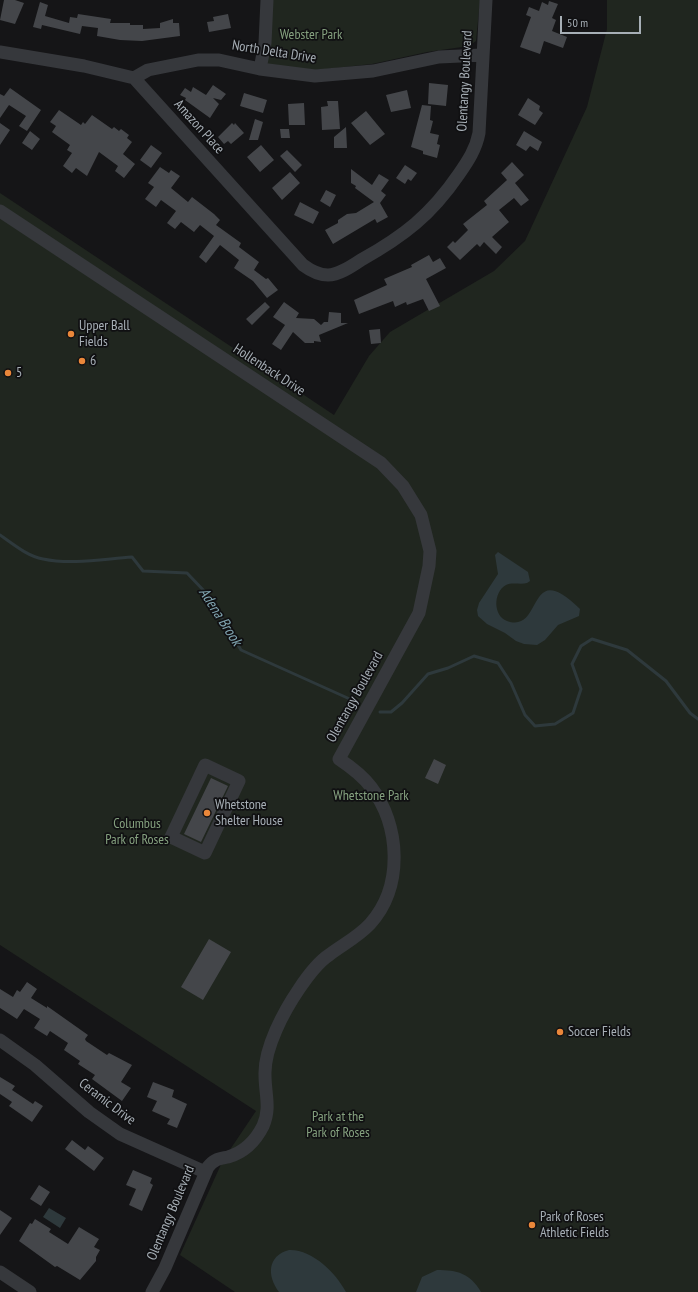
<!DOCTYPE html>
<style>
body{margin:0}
#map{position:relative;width:698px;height:1292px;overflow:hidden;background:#151517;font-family:"PT Sans Narrow",sans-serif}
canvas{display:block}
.scale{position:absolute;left:560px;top:16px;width:81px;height:18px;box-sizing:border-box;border:2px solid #a7afb6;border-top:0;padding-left:5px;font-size:12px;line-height:14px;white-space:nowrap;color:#a7afb6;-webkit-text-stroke:3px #101012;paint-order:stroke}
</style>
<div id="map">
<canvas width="698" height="1292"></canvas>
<div class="scale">50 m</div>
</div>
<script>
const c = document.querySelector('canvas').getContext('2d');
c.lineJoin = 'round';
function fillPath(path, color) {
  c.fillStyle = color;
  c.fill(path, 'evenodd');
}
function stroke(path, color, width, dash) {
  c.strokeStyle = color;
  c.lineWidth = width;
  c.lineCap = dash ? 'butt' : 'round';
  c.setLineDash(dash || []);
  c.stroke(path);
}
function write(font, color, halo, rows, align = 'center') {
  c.font = font + ' "PT Sans Narrow",sans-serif';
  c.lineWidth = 3.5;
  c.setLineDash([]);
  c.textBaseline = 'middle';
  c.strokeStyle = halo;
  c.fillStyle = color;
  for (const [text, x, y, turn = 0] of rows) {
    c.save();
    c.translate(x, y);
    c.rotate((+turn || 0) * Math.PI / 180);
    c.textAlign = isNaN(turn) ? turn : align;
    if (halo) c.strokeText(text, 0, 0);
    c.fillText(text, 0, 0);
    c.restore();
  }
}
const green = new Path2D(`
 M269 0H480L476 41 469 46 427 52 372 64 307 71 267 65Z
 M607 0H698V1292H235L180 1255 223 1160 256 1111 0 945V193L334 415 369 356 390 332 494 271 525 241 587 107 607 29Z`);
const water = new Path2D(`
 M498 552 528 572 530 581 527 583C521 585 512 582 506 585 493 592 493 616 507 621 544 634 526 556 580 609L579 616 558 625 545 640 537 645 524 644 516 641 505 633 487 624 478 616 477 610 479 603 498 574 495 555Z
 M49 1208 66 1218 60 1228 43 1217Z
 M289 1250C312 1249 336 1273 346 1292H279C267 1276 267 1256 289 1250Z
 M437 1270C457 1270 470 1273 481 1292H416L422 1277Z`);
const stream = new Path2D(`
 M0 535C13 544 27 556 43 559 71 565 103 559 132 557L143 571 187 573 207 594 241 650 352 700
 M380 712H391L402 703 428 674 448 668 474 656 498 663 511 683 525 715 535 726 555 724 573 713 581 689 572 664 581 646 592 639 627 650 666 681 690 713 698 719`);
const building = new Path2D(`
 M4 0H15L24 3 15 24 0 20Z
 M549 1 558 4 552 18 556 20 552 31 567 37 563 48 544 41 540 54 520 47 531 17 526 15 529 7 539 11 542 2 548 5Z
 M40 2 48 5 45 16 69 23 70 17 77 18 78 14 111 19 110 23H130V25H143V29L160 28V23L173 19V23H179L180 36 142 41 120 40 97 36 98 28 82 26 80 34 42 25 41 29 33 27Z
 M228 14 231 28 209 32 207 22 214 21 213 17Z
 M429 83 448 85 446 106 428 104Z
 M213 85 226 94 221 100 213 98 219 104 210 118 185 100 186 98 180 95 185 88 191 92 193 87 206 95Z
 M10 88 41 110 27 131 19 126 26 116 9 105 0 118V94L4 96Z
 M407 90 411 108 391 112 386 95Z
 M244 93 267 100 263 113 240 106Z
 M528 98 540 106 539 110 543 113 535 125 518 115Z
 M327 101H338L340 129 322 130 321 107 328 106Z
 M304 103 305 125H289L288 104Z
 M422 105 431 106 430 120 433 121 430 133 439 135 437 144 440 145 437 158 423 154V151L411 147Z
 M59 110 81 125 83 122 85 124 92 115 112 129 114 127 119 131 121 129 129 135 127 138 132 142 123 154 135 164 124 178 115 171 118 166 99 152 87 176 76 168 72 173 63 166 72 153 67 150 70 145 52 132 56 126 50 122Z
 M366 111 385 134 370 145 351 123Z
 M255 119 263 122 258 140H249Z
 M0 123 10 130 0 145Z
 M232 123 234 125 235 123 244 133 231 144 228 141 224 144 218 137Z
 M346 127 347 148H334V137Z
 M280 129H289L290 138H281Z
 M30 131 40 139 32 150 22 143Z
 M524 131 542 142 538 151 530 146 526 151 516 145Z
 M151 145 162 153 151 168 140 160Z
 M261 145 274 160 260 172 247 157Z
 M287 150 302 165 295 172 280 156Z
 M512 162 524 175 515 183 529 200 521 206 514 198 499 210 509 222 492 237 502 247 496 254 484 242 480 247 477 244 460 260 447 247 453 241 455 243 468 230 463 224 487 205 484 201 507 180 501 173Z
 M405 165 417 173 411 181 408 179 405 184 396 178Z
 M160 167 169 173 171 170 180 176 171 188 188 202 192 197 214 214 220 220 216 225 241 243 239 247 259 262 254 270 266 279 268 278 278 290 267 298 253 281 234 268 239 260 220 245 206 263 199 257 214 236 200 225 194 232 181 222 175 229 167 223 176 211 161 200 156 207 145 199 154 187 148 183Z
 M351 169 372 185 379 174 389 180 381 191 386 195 380 203 388 217 377 223 375 219 333 244 325 230 338 223V220L347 214 356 213 374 202 355 188 356 186 351 183Z
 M290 172 300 183 282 200 272 188Z
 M326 190 336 195 330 207 320 201Z
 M300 202 319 212 313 224 294 215Z
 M429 255 433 262 440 258 446 268 426 279 440 306 429 311 423 299 407 305 406 302 395 307 393 301 359 314 354 300 387 285 384 279 412 267 411 265Z
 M265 302 270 307 252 325 246 319Z
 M284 302 299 313 296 318 314 319 321 325 324 322H328L329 312 341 313V323H348L319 335 321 342 314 341V343H305L293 332 281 350 272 344 285 325 273 317Z
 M380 329 381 343 371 344 369 330Z
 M434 759 446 765 438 784 425 778Z
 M211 778 228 786 201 842 184 834Z
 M209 939 231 952 203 1000 181 987Z
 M27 982 37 989 31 998 47 1008V1006L88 1035 85 1039 86 1041 107 1055 109 1053 132 1065 121 1082 131 1088 122 1101 92 1079 95 1075 78 1064 80 1061 64 1050 68 1043 50 1031 47 1036 34 1028 40 1019 24 1009 17 1019 0 1008V989L13 997 17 990 20 992Z
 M0 1077 15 1086 12 1090 33 1104 35 1101 43 1106 32 1122 9 1106 12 1102 0 1094Z
 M153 1082 174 1090 172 1097 187 1104 177 1128 167 1124 170 1119 152 1111 157 1101 147 1097Z
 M72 1140 85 1150 88 1146 104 1158 94 1171 65 1149Z
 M133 1170 152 1178 150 1183 153 1185 142 1211 129 1205 136 1189 126 1185Z
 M39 1185 50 1192 41 1206 30 1199Z
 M0 1210 12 1218 0 1235Z
 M35 1219 51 1229 49 1232 68 1244 79 1227 99 1239 94 1247 100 1250 96 1257V1261L80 1280 57 1266 55 1267 19 1241 30 1223 32 1224Z`);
const minor = new Path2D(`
 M0 52 84 66 134 78 303 265C311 271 318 275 328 275 339 275 352 266 361 260 404 236 431 215 459 174 468 161 476 149 479 133L486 0
 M260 69 265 43 267 0
 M134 78 148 70 198 60H219L260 69 315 76 373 71 439 57 482 55
 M0 211 381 463 403 486 421 515 430 551 429 566 419 613 339 759C351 767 362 775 371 787 400 825 404 886 370 924 358 937 342 945 329 955 317 963 307 977 299 989 284 1011 264 1048 265 1075 265 1094 271 1108 263 1126 256 1140 245 1152 228 1157 219 1159 214 1159 208 1167L165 1268 152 1292
 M205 765 239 781 205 853 171 837Z
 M0 1040 35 1065 89 1112 120 1134 205 1172
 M0 1272 30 1292`);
const markers = [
 [71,334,4,"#ea873a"],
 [82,361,4,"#ea873a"],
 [8,373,4,"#ea873a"],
 [207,813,4,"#ea873a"],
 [560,1032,4,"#ea873a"],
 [532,1225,4,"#ea873a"]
];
const parkNames = [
 ["Webster Park",311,35],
 ["Whetstone Park",371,796],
 ["Columbus",137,824],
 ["Park of Roses",137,840],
 ["Park at the",338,1117],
 ["Park of Roses",338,1133]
];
const streetNames = [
 ["North Delta Drive",274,52,9],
 ["Olentangy Boulevard",465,81,-87],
 ["Amazon Place",199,127,48],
 ["Hollenback Drive",269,370,33],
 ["Olentangy Boulevard",355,697,-61],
 ["Ceramic Drive",107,1102,37],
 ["Olentangy Boulevard",171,1213,-67]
];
const poiNames = [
 ["Upper Ball",79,326],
 ["Fields",79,342],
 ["6",90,361],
 ["5",16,373],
 ["Whetstone",215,805],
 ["Shelter House",215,821],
 ["Soccer Fields",568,1032],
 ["Park of Roses",540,1217],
 ["Athletic Fields",540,1233]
];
const waterNames = [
 ["Adena Brook",220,617,57]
];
fillPath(green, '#20261f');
fillPath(water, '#2e393c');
stroke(stream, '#2e393c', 3);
fillPath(building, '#44464a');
stroke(minor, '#36383c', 13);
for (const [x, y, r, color] of markers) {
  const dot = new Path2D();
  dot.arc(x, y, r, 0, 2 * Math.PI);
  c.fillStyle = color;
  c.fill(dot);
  stroke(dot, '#101012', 1.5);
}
write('14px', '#85a17f', '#101012', parkNames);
write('14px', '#a7afb6', '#101012', streetNames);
write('14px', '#a7afb6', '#101012', poiNames, 'left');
write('italic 15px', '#80a4b0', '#101012', waterNames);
</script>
